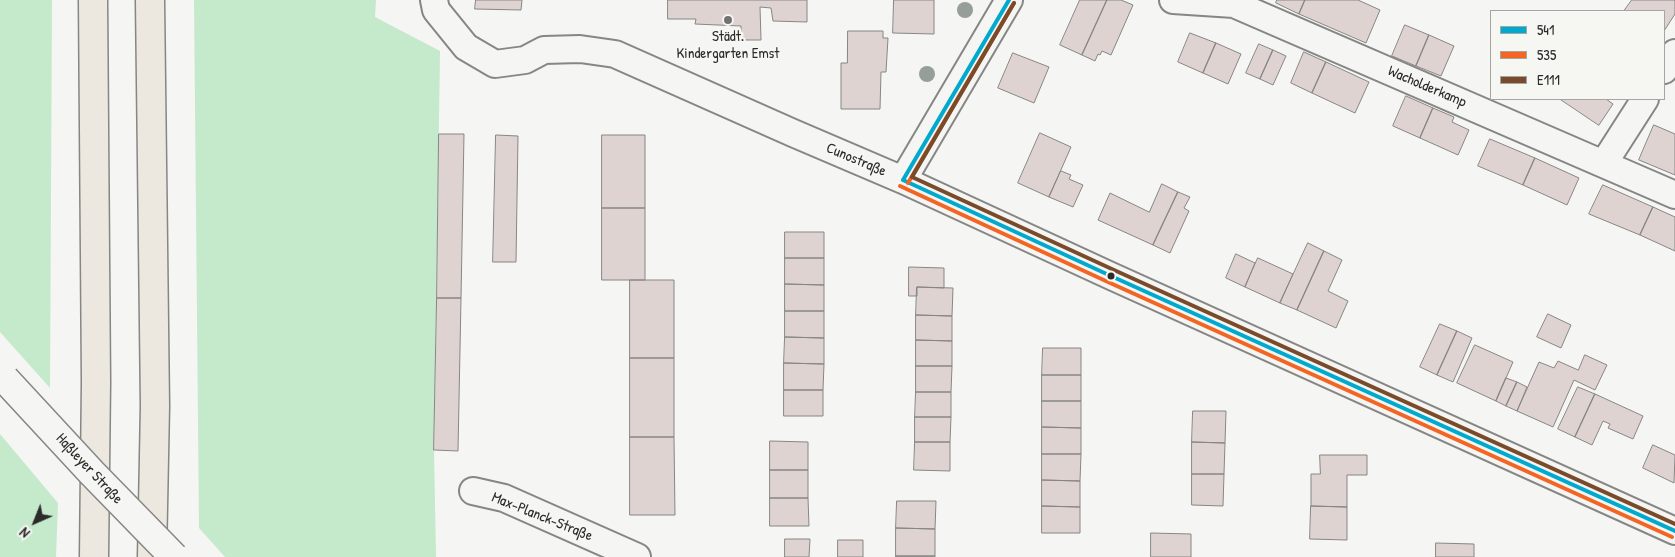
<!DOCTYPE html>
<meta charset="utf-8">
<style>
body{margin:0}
#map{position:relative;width:1675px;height:557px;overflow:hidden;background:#f5f5f3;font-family:"Patrick Hand",sans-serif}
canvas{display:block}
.legend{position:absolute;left:1490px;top:10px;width:175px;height:90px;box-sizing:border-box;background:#f6f6f2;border:1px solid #a5a5a2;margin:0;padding:6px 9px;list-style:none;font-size:15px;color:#2b2b2b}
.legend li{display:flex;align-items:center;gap:10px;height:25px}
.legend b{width:25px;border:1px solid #a5a5a2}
.north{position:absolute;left:10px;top:497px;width:50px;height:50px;-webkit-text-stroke:4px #f6f6f2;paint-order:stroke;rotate:224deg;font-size:14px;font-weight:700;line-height:20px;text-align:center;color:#2b2b2b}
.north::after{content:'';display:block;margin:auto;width:18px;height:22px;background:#2b2b2b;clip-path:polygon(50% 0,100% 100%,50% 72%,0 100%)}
</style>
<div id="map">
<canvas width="1675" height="557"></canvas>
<ul class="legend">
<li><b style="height:6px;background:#00a9ce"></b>541</li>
<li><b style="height:6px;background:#f26522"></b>535</li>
<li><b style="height:6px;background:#7a4b2a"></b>E111</li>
</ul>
<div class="north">N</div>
</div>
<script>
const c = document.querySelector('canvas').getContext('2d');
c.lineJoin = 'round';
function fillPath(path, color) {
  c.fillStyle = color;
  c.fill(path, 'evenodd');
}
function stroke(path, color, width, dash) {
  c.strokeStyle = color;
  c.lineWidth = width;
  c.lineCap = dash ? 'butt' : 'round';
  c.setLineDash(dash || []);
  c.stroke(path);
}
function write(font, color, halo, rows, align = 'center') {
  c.font = font + ' "Patrick Hand",sans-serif';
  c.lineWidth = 5;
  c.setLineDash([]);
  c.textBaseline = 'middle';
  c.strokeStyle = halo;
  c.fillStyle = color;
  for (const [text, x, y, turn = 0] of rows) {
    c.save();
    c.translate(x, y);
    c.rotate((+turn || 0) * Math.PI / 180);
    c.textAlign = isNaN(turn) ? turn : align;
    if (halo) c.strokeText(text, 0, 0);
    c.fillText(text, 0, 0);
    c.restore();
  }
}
const green = new Path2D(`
 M0 0H52L50 388 0 332Z
 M194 0H376L375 17 440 51 434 450 436 557H225L199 528Z
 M0 434 58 503 56 557H0Z`);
const building = new Path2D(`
 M476 0H522L521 10 475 9Z
 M668 0H807V22L773 21 771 8 760 7 761 40H741V26L695 24 696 19H668Z
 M894 0H934V34L893 33Z
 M1080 0H1107L1082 55 1060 45Z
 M1107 0H1121L1133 5 1111 55 1102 51 1100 55 1098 54 1095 61 1082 55Z
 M1277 0H1305L1299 14 1276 3Z
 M1305 0H1358L1380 10 1366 43 1299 14Z
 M1632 0H1675V14L1664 31V11H1624Z
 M1405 25 1429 35 1416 66 1392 56Z
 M848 31H883V38H888L886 72H881L880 109H841V63H847Z
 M1190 33 1216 43 1203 73 1178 62Z
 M1429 35 1454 46 1441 76 1416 66Z
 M1216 43 1241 54 1228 84 1203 73Z
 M1259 44 1273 50 1260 79 1246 73Z
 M1273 50 1286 56 1273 85 1260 79Z
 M1304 52 1326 62 1312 93 1291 83Z
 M1013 53 1049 67 1034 103 998 88Z
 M1326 62 1369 82 1355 113 1312 93Z
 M1406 96 1433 108 1420 138 1393 126Z
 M1560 99H1606L1613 104 1599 125Z
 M1433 108 1454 117 1452 122 1469 130 1458 155 1420 138Z
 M1654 125 1675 134V175L1639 160Z
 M1040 133 1071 147 1049 197 1018 183Z
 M439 134H464L461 298H437Z
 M496 135 518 136 516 262H493Z
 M602 135H645V208H602Z
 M1490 139 1535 158 1523 185 1478 166Z
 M1535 158 1579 178 1567 205 1523 185Z
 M1061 171 1071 175 1069 179 1083 185 1073 207 1049 197Z
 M1162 184 1178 192 1153 245 1098 220 1110 193 1149 212Z
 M1603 185 1653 207 1640 235 1589 214Z
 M1178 192 1190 197 1184 208 1189 211 1170 253 1153 245Z
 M1653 207 1675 217V251L1640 235Z
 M602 208H645V280H602Z
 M785 232H824V258H785Z
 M1308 243 1324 251 1297 310 1280 303Z
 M1324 251 1342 260 1328 291 1348 301 1336 328 1297 310Z
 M1236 254 1255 263 1245 287 1226 278Z
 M785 258H824V285L785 284Z
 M1258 258 1293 274 1280 303 1245 287Z
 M909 267 944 268V288L917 287V296H909Z
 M630 280H674V358H630Z
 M785 284 824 285V311H785Z
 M917 287 953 288 952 316 916 315Z
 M437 298H461L458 451 434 450Z
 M785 311H824V338L785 337Z
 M1548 314 1571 325 1561 348 1537 337Z
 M916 315 952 316V341L916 340Z
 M1440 324 1457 331 1437 375 1420 367Z
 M1457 331 1472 338 1453 382 1437 375Z
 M785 337 824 338V364L784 363Z
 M916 340 952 341V366H916Z
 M1475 345 1513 362 1496 401 1457 383Z
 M1043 348H1081V375H1042Z
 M1585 355 1607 365 1595 390 1574 380 1553 427 1517 411 1539 362 1554 368 1558 361 1578 370Z
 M630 358H674V437H630Z
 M784 363 824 364 823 390H784Z
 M916 366H952L951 392H916Z
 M1042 375H1081V401H1042Z
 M1506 378 1517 382 1506 406 1496 401Z
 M1517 382 1527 387 1517 411 1506 406Z
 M1578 387 1595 394 1575 437 1558 429Z
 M784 390H823V416H784Z
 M916 392H951V417H915Z
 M1595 394 1643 416 1633 439 1608 428 1610 424 1603 421 1592 445 1575 437Z
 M1042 401H1081V428L1042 427Z
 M1193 411H1226L1225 443 1192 442Z
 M915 417H951L950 442H915Z
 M1042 427 1081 428V454H1042Z
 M630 437H674L675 515H630Z
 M770 441 808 442V470H770Z
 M915 442H950V471L914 470Z
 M1192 442 1225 443 1224 474H1192Z
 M1653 445 1675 455 1674 483 1643 468Z
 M1042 454H1081L1080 481 1042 480Z
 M1320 455H1367V475H1347V507L1311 506V474H1320Z
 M770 470H808V498H770Z
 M1192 474H1224L1223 506 1192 505Z
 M1042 480 1080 481V507L1042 506Z
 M770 498H808L809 526H770Z
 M897 501H936L935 529 896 528Z
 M1042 506 1080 507V533H1042Z
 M1311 506 1347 507V540L1310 539Z
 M896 528 935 529V556H896Z
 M1151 533 1191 534V557H1151Z
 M785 539H810L809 557H785Z
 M838 540H863V557H838Z
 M1436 543 1474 544V557H1436Z
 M896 556H935V557H896Z`);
const street = new Path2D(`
 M434 0 436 10 466 47 495 64 525 60 544 50 580 49 615 54 793 133 903 180 1111 276 1675 531
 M1173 0 1234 4 1675 195
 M1664 70 1675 53
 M1604 163 1645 99
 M903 180 1009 0
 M473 491 504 498 637 557`);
const highway = new Path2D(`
 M93 0 96 382 94 557
 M150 0 155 406 152 557`);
const secondaryBridge = new Path2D(`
 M5 379 92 473 174 557`);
const bus1 = new Path2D(`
 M903 180 1111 276 1675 531
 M903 180 1009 0`);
const bus2 = new Path2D(`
 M908 183 1014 3
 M900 186 1108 282 1672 537`);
const bus3 = new Path2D(`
 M1014 3 912 177 1114 270 1675 524`);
const trees = [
 [965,10],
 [927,74]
];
const markers = [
 [728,20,5,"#727271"],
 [1111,276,4.5,"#2b2b2b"]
];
const poiNames = [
 ["Städt.",728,37],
 ["Kindergarten Emst",728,54]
];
const streetNames = [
 ["Wacholderkamp",1427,87,23],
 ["Cunostraße",856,160,23],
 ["Haßleyer Straße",89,469,47],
 ["Max-Planck-Straße",542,517,22]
];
fillPath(green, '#c5e9cb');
fillPath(building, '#ded3d1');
stroke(building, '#868685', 1);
stroke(street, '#868685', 30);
stroke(highway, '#868685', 31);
stroke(street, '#f5f5f3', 26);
stroke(highway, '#ece8df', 28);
stroke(secondaryBridge, '#868685', 31, []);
stroke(secondaryBridge, '#f5f5f3', 28);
stroke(bus1, '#00a9ce', 4);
stroke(bus2, '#f26522', 4);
stroke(bus3, '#7a4b2a', 4);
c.fillStyle = '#969f97';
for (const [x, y] of trees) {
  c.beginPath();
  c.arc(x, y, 8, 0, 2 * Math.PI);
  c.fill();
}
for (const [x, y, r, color] of markers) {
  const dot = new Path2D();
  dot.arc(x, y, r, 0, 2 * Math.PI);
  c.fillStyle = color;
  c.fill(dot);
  stroke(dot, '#f6f6f2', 2);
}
write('15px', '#2b2b2b', '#f6f6f2', poiNames);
write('15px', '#2b2b2b', '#f6f6f2', streetNames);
</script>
